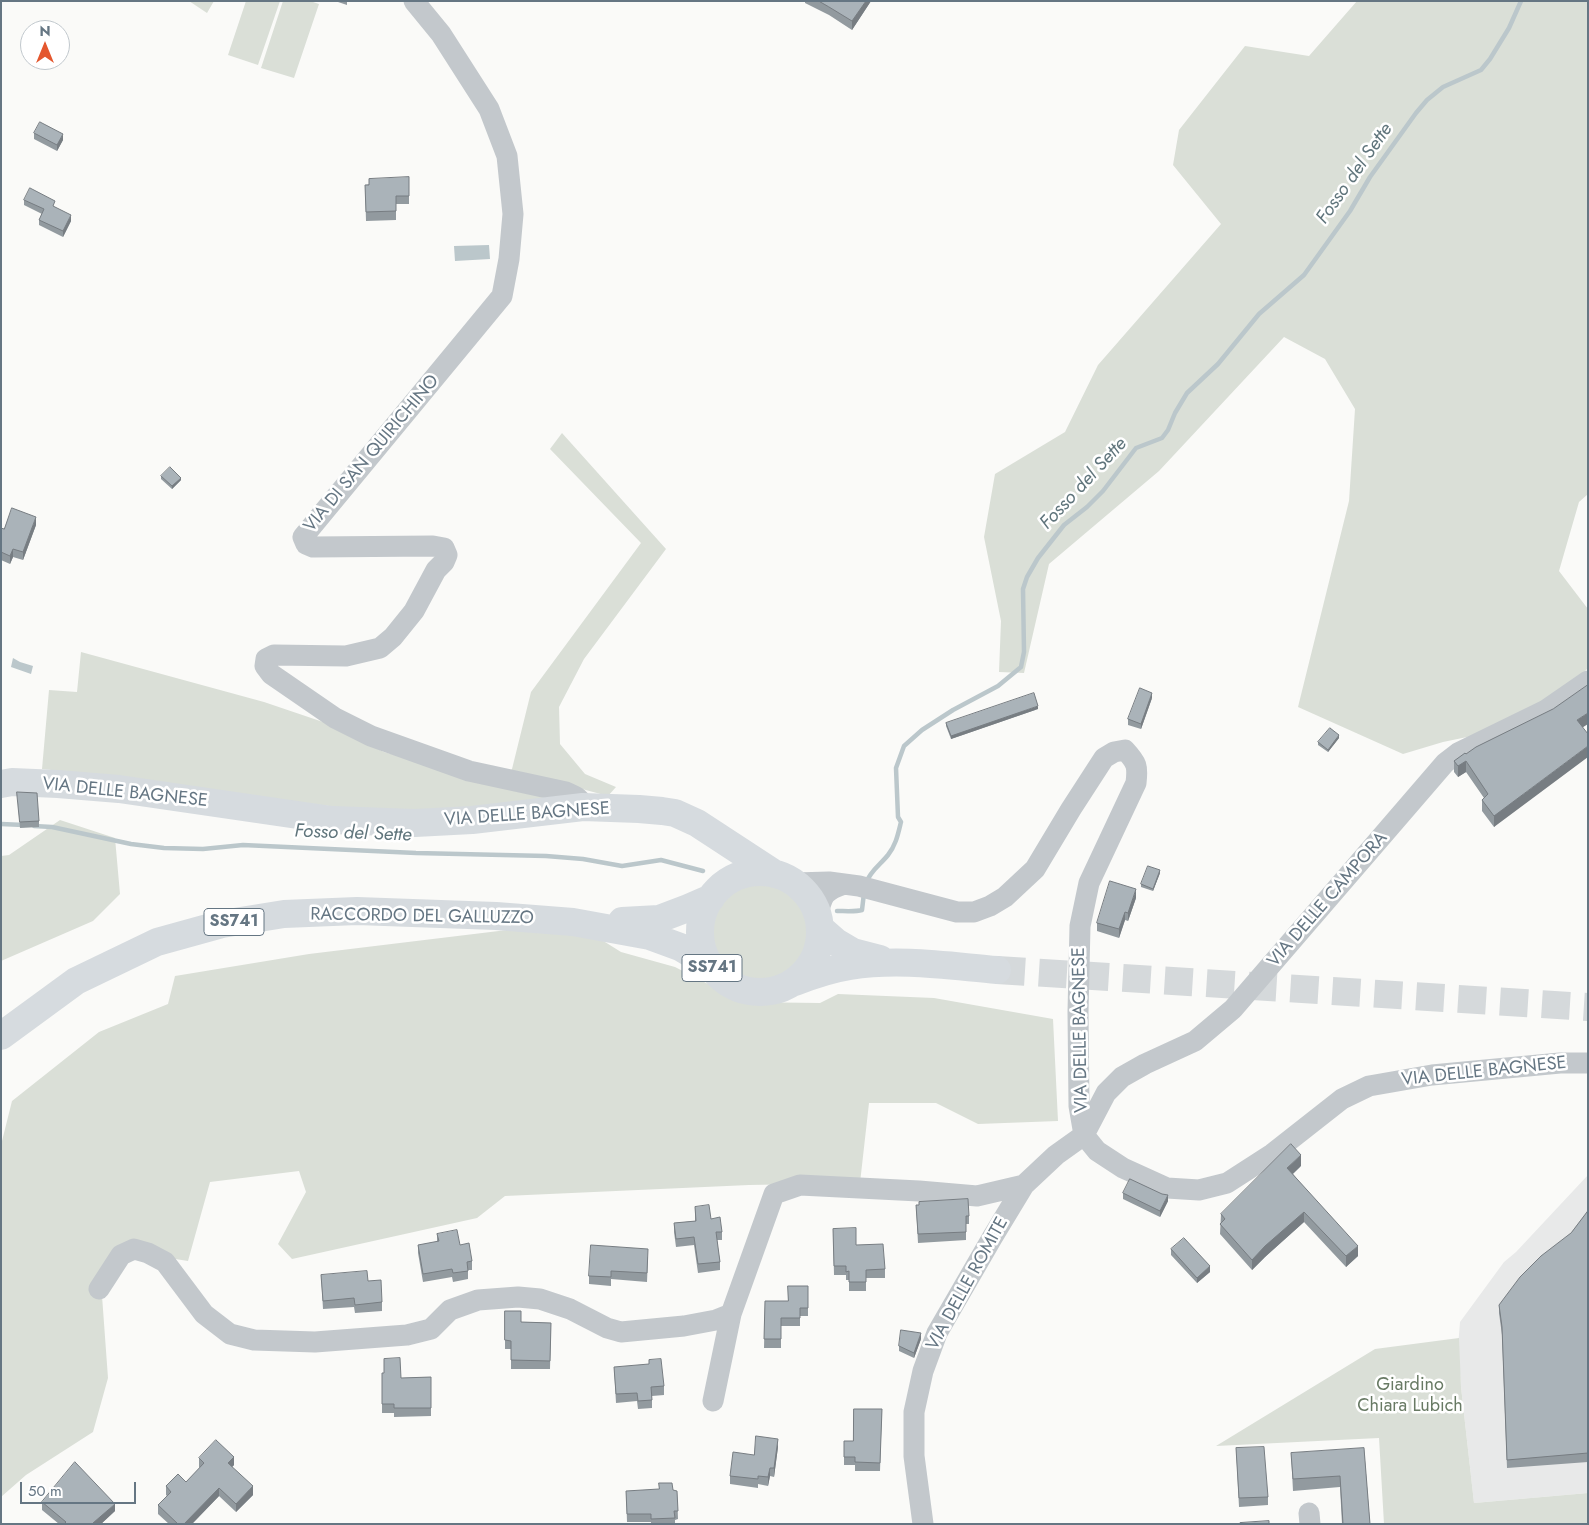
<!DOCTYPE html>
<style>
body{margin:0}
#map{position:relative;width:1589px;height:1525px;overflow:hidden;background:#fafaf8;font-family:Jost,sans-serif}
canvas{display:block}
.frame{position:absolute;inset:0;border:2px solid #657683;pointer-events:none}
.north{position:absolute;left:20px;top:20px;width:50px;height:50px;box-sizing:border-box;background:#fff;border:1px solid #c1c8cd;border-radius:50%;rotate:0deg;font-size:14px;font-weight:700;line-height:20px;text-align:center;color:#657683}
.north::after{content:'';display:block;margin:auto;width:18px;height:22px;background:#e4572e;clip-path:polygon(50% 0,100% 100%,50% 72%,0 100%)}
.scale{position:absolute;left:20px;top:1482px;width:116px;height:22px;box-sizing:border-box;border:2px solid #657683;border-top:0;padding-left:6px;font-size:15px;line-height:18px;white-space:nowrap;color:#657683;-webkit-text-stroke:4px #fff;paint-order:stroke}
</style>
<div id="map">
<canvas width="1589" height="1525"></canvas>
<div class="frame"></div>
<div class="north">N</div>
<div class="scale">50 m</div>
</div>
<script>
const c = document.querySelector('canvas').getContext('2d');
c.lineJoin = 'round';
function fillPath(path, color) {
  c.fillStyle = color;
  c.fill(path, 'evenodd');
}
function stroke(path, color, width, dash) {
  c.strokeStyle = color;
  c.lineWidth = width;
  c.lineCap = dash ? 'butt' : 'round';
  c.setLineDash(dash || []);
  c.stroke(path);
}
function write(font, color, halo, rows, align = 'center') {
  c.font = font + ' Jost,sans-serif';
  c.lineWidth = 5;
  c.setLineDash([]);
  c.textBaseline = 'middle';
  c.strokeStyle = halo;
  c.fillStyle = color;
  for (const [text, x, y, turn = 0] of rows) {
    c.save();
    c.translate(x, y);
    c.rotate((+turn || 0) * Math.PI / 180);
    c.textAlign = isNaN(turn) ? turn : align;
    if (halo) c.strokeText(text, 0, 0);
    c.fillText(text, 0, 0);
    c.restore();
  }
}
const built = new Path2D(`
 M1588 1175V1493L1474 1503 1461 1387 1458 1347 1460 1322 1504 1262 1516 1252Z`);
const green = new Path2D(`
 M189 1H214L207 13Z
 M246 1H280L258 65 228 55Z
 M283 1H310L319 4 294 78 261 68Z
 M1357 1H1588V494L1579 502 1559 571 1588 609V668L1566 691 1472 736 1443 742 1403 754 1298 707 1349 501 1355 409 1325 359 1284 337 1159 471 1049 564 1024 673 999 672 1001 621 984 537 995 474 1065 432 1098 365 1221 224 1173 165 1179 130 1245 46 1309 56Z
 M562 433 666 549 584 659 559 707 560 744 585 774 616 787 608 796 582 789 550 805 372 812 141 780 42 769 49 690 77 692 81 652 264 702 326 723 384 752 500 784 512 769 531 692 641 543 550 449Z
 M60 820 115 838 120 894 93 921 1 961V856L9 855Z
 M710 932a50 50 0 1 1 100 0a50 50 0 1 1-100 0Z
 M573 922 621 952 675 967 743 1002 820 1003 838 994 934 998 1053 1019 1058 1121 978 1124 936 1103H869L860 1183 749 1185 505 1196 477 1218 292 1259 278 1244 306 1192 299 1171 210 1182 188 1261 119 1250 101 1282 108 1378 93 1432 26 1475 1 1497V1145L12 1101 99 1032 168 1004 175 976 309 954Z
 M1459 1338 1461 1387 1474 1503 1588 1493V1524H1384L1379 1438 1216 1446 1375 1349Z`);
const water = new Path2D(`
 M489 245 490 259 455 261 454 246Z
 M13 658 20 662 33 666 31 674 11 667Z`);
const stream = new Path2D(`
 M1 824 24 825
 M34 826 52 827 131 844 164 848 203 849 243 845 416 853 546 856 583 859 622 866 661 860 703 871
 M866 883C870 871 881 864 888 855 896 845 898 834 901 822L898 817 896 768 904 746 922 730 953 710 998 686 1021 667 1024 652 1023 589 1027 577 1038 558 1064 525 1087 507 1103 491 1136 448 1162 438 1168 430 1175 413 1187 393 1218 364 1259 314 1304 275 1350 211 1370 177 1416 113 1427 100 1443 87 1481 70 1490 59 1509 28 1521 1
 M837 911C844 911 856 912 862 910L864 893`);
const majorTunnel = new Path2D(`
 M997 970 1588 1007`);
const minor = new Path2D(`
 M414 1 441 34 489 109 507 156 513 214 509 259 502 296 303 537 306 544 313 547 433 546 444 548 447 555 444 562 436 570 414 611 393 637 380 648 346 656 274 655 266 659 265 666 271 674 335 718 371 736 469 771 566 792C575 796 580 797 583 807
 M795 883 829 882 859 886 957 912H974L990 906 1005 897 1035 869 1071 809 1104 758 1114 752 1125 750C1137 763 1138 766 1136 783L1089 883 1080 926 1078 1012 1079 1106 1084 1135 1097 1151 1123 1168 1167 1188 1199 1190 1227 1183 1272 1154 1342 1099 1369 1086 1432 1075 1560 1063H1588
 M818 915C822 895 824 891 844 884
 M99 1289 121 1255 134 1249 148 1253 165 1262 204 1314 230 1334 254 1340 315 1342 407 1335 431 1329 450 1310 478 1300 518 1297 540 1299 570 1309 607 1328 621 1332 684 1326 716 1320 731 1314 774 1194 800 1185 919 1191 977 1196 1024 1185
 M713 1401 731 1314
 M1309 1513 1310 1524
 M923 1524 914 1456V1412L923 1371 937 1333 992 1238 1024 1185 1056 1155 1084 1135 1106 1093 1122 1077 1145 1064 1195 1041 1233 1009 1445 763 1458 753 1546 710 1588 681`);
const major = new Path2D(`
 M1 784 12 782 58 784 119 789 332 820 415 823 472 820 583 807 639 809 662 811 675 813 697 823 775 874
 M700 932a60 60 0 1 1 120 0a60 60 0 1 1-120 0Z
 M622 921 659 919 688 908 711 898
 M820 928 836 942 853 952 880 959
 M795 982C813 975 831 969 850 966 899 958 949 966 997 970
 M1 1036 76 981 157 942 222 924 284 914 357 911 496 916 573 922 650 936 680 947 710 965`);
const wall = new Path2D(`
 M335 1H347V5Z
 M805 1H871L852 30 829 15 805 3Z
 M34 133 63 140 57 151 34 139Z
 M409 177V204H396V220L366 221 365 185Z
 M24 200 55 207 71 221 63 237 39 225V220L42 214 24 205Z
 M161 476 181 480 172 489 161 479Z
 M36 525 23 560 13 557 10 564 1 560V528L4 529Z
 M1152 698 1141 729 1128 725V719Z
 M1038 709 951 739 946 726V723Z
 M1583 727 1494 827 1482 811V800L1484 798 1466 772 1458 777 1454 772V761L1466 754Z
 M1339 738 1328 752 1318 745V742Z
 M17 792 39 821V827L20 828Z
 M1160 873 1153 891 1141 887V884Z
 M1136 898 1128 921 1125 920 1119 938 1097 931V923Z
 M1301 1166 1293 1174 1358 1256 1346 1267 1304 1222 1265 1257 1252 1270 1220 1234 1221 1214Z
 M1123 1193 1168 1201 1160 1217 1123 1199Z
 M916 1205 969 1216V1224H966V1240L918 1243Z
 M695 1207 711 1219 722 1232V1240H717L720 1262V1270L698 1273 694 1245 676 1247 674 1232V1223L695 1221Z
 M1588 1211V1462L1507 1468 1502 1335 1499 1313V1305L1571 1233Z
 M833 1229 856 1245 885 1269V1278H866V1291H849V1280H846V1275H834Z
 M437 1234 460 1245 472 1261V1270H468V1279L453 1282 452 1277 423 1282 418 1253V1245L437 1242Z
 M1171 1249 1210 1272 1197 1283 1171 1255Z
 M648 1257 647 1282 611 1279V1286L589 1284V1276Z
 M321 1275 368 1281 382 1302V1311L355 1313 354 1307 323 1309Z
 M808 1286V1316H800V1326H781V1348H764L765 1301H788Z
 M505 1311 521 1322 551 1323 550 1369H511V1349H505Z
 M921 1339 914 1358 899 1351V1346Z
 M614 1367 664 1386V1395L652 1396V1408L638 1409 637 1401 616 1403Z
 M382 1373 401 1378 431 1377V1416L394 1417V1413H382Z
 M882 1409 880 1471H855V1465H844V1441H853Z
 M778 1447 774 1477 770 1476 768 1486 758 1484V1488L730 1484V1476L754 1455Z
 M1236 1448 1268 1497V1505L1239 1507Z
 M1364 1448 1370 1524H1342L1340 1487 1293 1491 1291 1453Z
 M199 1458 234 1465 232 1467 253 1495 236 1512 219 1496 192 1524H169L158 1514V1505L167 1496 166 1495V1486L186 1482 200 1468 199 1467Z
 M626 1491H677L678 1519 675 1520V1524H651V1522H627Z
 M42 1502 115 1511 101 1524H59L42 1510Z`);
const shadedWall = new Path2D(`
 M866 1H871L852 30V21Z
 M63 134V140L57 151V145Z
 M71 215V221L63 237V231Z
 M181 478V480L172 489V486Z
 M36 517V525L23 560V552Z
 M13 549V557L10 564V556Z
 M2 582V591L1 594V585Z
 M1152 693V698L1141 729V724Z
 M1038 706V709L951 739V736Z
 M1588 713V724L1577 731V720Z
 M1339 735V738L1328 752V750Z
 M1588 746V757L1494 827V816Z
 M1466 761V772L1458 777V766Z
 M1160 870V873L1153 891V889Z
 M1136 889V898L1128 921V913Z
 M1125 912V920L1119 938V929Z
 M1301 1155V1166L1287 1179V1168Z
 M1168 1195V1201L1160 1217V1211Z
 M1304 1212V1222L1265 1257 1252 1270V1260L1265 1246Z
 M1358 1246V1256L1346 1267V1256Z
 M1210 1266V1272L1197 1283V1278Z
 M921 1333V1339L914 1358V1353Z
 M778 1439V1447L774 1477V1468Z
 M234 1457V1465L228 1471V1463Z
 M770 1468V1476L768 1486V1477Z
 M253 1486V1495L236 1512V1504Z
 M219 1488V1496L192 1524H184Z
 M115 1504V1511L101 1524H93V1523Z`);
const building = new Path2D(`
 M819 1H866L852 21 829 7Z
 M40 122 63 134 57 145 34 133Z
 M409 177V196H396V211L366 212 365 185H369V179Z
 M30 188 55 201 53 206 71 215 63 231 39 220 44 209 24 200Z
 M170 467 181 478 172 486 161 476Z
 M12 508 36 517 23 552 13 549 10 556 1 552V528L4 529Z
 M1588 685V713L1577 720 1588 734V746L1494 816 1482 800 1488 794 1466 761 1458 766 1454 761 1465 753 1466 754 1476 747 1553 709Z
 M1140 688 1152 693 1141 724 1128 719Z
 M1034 693 1038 706 951 736 946 723Z
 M1330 728 1339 735 1328 750 1318 742Z
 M17 792 37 793 39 821 20 822Z
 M1148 866 1160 870 1153 889 1141 884Z
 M1110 881 1136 889 1128 913 1125 912 1119 929 1097 923Z
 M1291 1144 1301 1155 1287 1168 1358 1246 1346 1256 1304 1212 1265 1246 1252 1260 1220 1224 1225 1219 1221 1214Z
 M1130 1179 1162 1194 1168 1195 1160 1211 1123 1193Z
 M968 1199 969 1216H966V1232L918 1234 916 1205H919V1202Z
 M709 1205 711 1219 720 1217 722 1232H716L720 1262 698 1264 694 1237 676 1239 674 1223 696 1221 695 1207Z
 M1588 1211V1453L1507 1460 1502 1327 1499 1305 1520 1277 1541 1256 1571 1233Z
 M856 1228V1245L883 1244 885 1269 866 1270V1282H849V1271L846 1272V1266H834L833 1229Z
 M457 1230 460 1245 469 1243 472 1261 467 1262 468 1271 453 1273 452 1269 423 1274 418 1245 439 1241 437 1234Z
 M1184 1238 1210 1266 1197 1278 1171 1249Z
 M591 1245 648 1249 647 1273 611 1271V1277L589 1276Z
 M367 1271 368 1281 381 1280 382 1302 355 1305 354 1298 323 1301 321 1275Z
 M788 1286H808V1308H800V1318H781V1339H764L765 1301H788Z
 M505 1311H521V1322L551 1323 550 1361 511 1360V1341L505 1340Z
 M901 1330 921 1333 914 1353 899 1346Z
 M400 1358 401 1378 431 1377V1408H394V1404H382V1373H384V1359Z
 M661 1359 664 1386 651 1387 652 1400 638 1401 637 1393 616 1394 614 1367 649 1364V1360Z
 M854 1409H882L880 1463 855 1462V1457H844V1441H853Z
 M756 1436 778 1439 774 1468H770L768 1477 758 1476V1479L730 1476 733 1452 754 1455Z
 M216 1440 234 1457 228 1463 253 1486 236 1504 219 1488 184 1524H178L158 1505 171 1492 166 1486 178 1474 186 1482 204 1463 199 1458Z
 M1264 1447 1268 1497 1239 1498 1236 1448Z
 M1364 1448 1370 1524H1343L1340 1476 1293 1479 1291 1453Z
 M75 1462 115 1504 93 1523 94 1524H64L66 1522 42 1502Z
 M659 1483H672L673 1490 677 1491 678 1511H674L675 1518 651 1519V1514H627L626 1491 659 1489Z
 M1269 1521V1524H1240V1523Z`);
const shields = [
 [234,922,60],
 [712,968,60]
];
const shieldNames = [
 ["SS741",234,922],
 ["SS741",712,968]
];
const streetNames = [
 ["VIA DI SAN QUIRICHINO",372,454,-50],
 ["VIA DELLE BAGNESE",125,793,6],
 ["VIA DELLE BAGNESE",527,815,-4],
 ["VIA DELLE CAMPORA",1328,900,-49],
 ["RACCORDO DEL GALLUZZO",422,917,1],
 ["VIA DELLE BAGNESE",1081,1030,-91],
 ["VIA DELLE BAGNESE",1484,1072,-6],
 ["VIA DELLE ROMITE",968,1284,-61]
];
const parkNames = [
 ["Giardino",1410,1386],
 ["Chiara Lubich",1410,1407]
];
const waterNames = [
 ["Fosso del Sette",1355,174,-55],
 ["Fosso del Sette",1084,484,-47],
 ["Fosso del Sette",353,834,2]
];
fillPath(built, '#e8e9e9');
fillPath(green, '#dadfd7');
fillPath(water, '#bbc7cb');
stroke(stream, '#bbc7cb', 4.5);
stroke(majorTunnel, '#d5d9db', 28, [28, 14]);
stroke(minor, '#c3c8cc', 21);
stroke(major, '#d6dbdf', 28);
fillPath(wall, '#929a9f');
fillPath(shadedWall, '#777d82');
fillPath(building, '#aab3b9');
stroke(building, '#777d82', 1);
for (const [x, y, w] of shields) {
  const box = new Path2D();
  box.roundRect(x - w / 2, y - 13.5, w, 27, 4);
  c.fillStyle = '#fff';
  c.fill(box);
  stroke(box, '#657683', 1);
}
write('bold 16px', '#657683', null, shieldNames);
write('18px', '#657683', '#fff', streetNames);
write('18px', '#687a64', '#fff', parkNames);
write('italic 19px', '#60757c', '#fff', waterNames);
</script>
